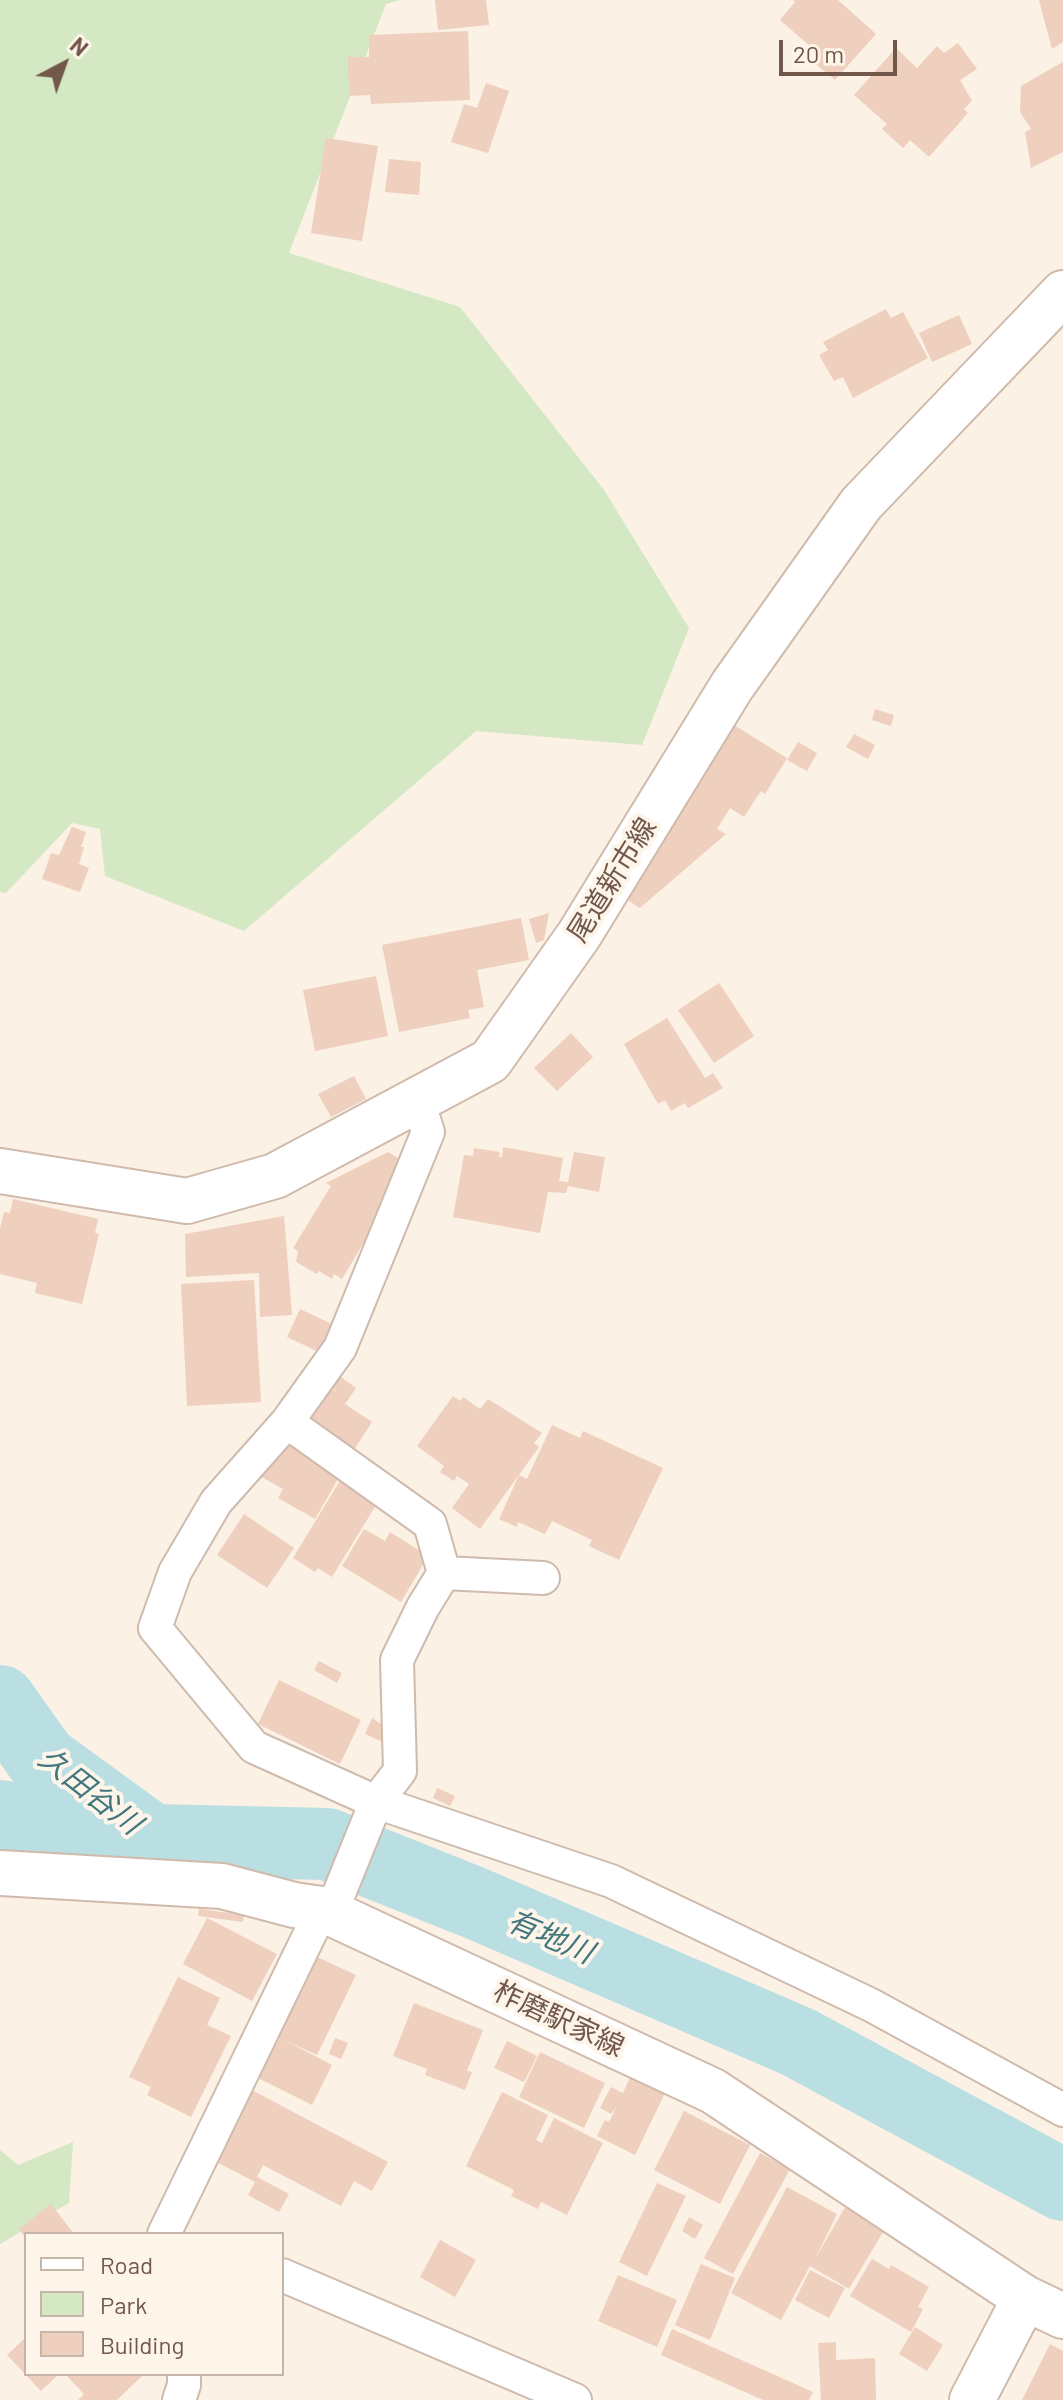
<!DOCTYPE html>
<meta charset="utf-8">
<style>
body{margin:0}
#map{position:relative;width:1063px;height:2400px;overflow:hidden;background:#fbf1e4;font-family:Barlow,sans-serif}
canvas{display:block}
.legend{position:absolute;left:24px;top:2232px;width:260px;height:144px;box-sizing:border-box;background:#fef5ea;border:2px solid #c6b6aa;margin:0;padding:10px 14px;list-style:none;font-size:24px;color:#72574b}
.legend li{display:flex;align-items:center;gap:16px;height:40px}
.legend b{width:40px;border:2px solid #c6b6aa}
.north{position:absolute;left:24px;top:24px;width:80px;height:80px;-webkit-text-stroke:6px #fef5ea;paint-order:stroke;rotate:41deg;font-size:22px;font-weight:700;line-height:32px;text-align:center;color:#72574b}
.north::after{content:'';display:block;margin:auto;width:28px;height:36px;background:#72574b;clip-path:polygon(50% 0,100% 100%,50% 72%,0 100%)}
.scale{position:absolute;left:779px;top:40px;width:118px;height:36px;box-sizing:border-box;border:4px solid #72574b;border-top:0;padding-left:10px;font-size:24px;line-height:28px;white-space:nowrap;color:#72574b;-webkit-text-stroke:6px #fef5ea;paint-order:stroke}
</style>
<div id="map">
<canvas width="1063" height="2400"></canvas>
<ul class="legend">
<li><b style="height:10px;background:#fff"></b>Road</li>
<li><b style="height:22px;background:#d4e8c3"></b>Park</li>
<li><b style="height:22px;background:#efcfbd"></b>Building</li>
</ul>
<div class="north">N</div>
<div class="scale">20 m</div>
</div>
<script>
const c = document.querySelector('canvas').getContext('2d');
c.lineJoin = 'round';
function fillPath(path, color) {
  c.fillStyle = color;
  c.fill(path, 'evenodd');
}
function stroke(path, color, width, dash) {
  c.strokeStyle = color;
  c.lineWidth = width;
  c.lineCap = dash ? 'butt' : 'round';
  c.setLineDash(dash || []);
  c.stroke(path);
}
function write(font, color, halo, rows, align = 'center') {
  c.font = font + ' Barlow,"Noto Sans JP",sans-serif';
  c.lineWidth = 8;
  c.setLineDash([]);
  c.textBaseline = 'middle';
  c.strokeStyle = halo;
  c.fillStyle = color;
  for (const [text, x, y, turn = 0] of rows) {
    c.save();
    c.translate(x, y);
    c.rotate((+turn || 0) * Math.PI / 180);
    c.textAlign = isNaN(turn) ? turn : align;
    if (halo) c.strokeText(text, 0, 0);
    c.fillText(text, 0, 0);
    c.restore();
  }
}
const green = new Path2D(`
 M0 0H400L386 4 289 253 460 307 604 490 689 628 642 745 476 731 244 931 105 876 100 829 72 823 6 893 0 892Z
 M73 2142 69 2203 0 2244V2150L18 2165Z`);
const river = new Path2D(`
 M0 1701 42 1760 141 1832
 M0 1816 154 1840 327 1844 475 1903 798 2042 1063 2185`);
const building = new Path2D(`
 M435 0H486L489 25 438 30Z
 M793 0H838L876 34 835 80 812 61 819 54 780 20 795 2Z
 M1039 0H1063V42L1052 49Z
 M468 31 470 100 371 104 370 95 349 96 348 57H369V35Z
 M958 43 977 69 960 80 972 101 964 109 968 113 929 157 910 140 903 148 882 129 887 124 854 95 896 48 917 68 937 46 944 53Z
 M1063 62V152L1031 168 1025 132 1031 129 1020 112 1021 86Z
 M486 83 509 91 488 153 451 142 464 104 477 108Z
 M326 138 378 146 362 241 311 233Z
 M389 159 421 162 419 195 385 192Z
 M886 309 891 318 903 312 928 358 853 398 843 377 834 381 819 355 828 350 823 342Z
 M959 315 972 344 932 362 919 333Z
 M875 709 894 715 891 726 872 720Z
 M734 725 787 758 765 794 761 791 744 817 730 808 717 829 726 834 640 908 626 899Z
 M854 734 875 745 868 759 846 747Z
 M798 742 817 753 807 771 787 760Z
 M72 827 86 832 81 847H84L79 864 89 868 80 892 42 879 51 853 59 855Z
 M549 913 544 940 536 943 529 919Z
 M521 918 529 960 477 970 484 1007 468 1010 470 1018 399 1032 382 945Z
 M376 976 388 1036 315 1051 303 990Z
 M719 983 754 1036 714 1063 678 1010Z
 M667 1018 705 1078 713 1073 723 1088 688 1108 685 1103 671 1111 665 1100 658 1104 624 1044Z
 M571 1033 593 1057 557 1091 534 1068Z
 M354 1076 366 1099 331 1117 318 1094Z
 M503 1147 563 1158 559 1181 568 1182 574 1152 605 1157 599 1192 568 1186 566 1193 548 1192 540 1233 453 1217 464 1155 473 1156 474 1148 500 1152 499 1157H502Z
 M388 1152 404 1162 380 1201 386 1205 342 1279 334 1274 332 1279 319 1271 317 1274 296 1262 298 1251 293 1248 331 1186 326 1183Z
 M13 1199 98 1219 95 1233 99 1234 82 1304 35 1293 37 1283 0 1274V1229L4 1212 10 1213Z
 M284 1216 292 1315 260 1317 259 1273 186 1277 185 1234Z
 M254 1280 261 1402 187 1406 181 1284Z
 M300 1309 334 1325 321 1353 287 1337Z
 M338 1375 356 1388 345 1404 372 1422 350 1456 308 1421 329 1387 338 1393 330 1386Z
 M453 1396 460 1401 463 1397 480 1409 488 1399 542 1433 534 1443 539 1447 480 1529 452 1508 469 1484 457 1476 454 1481 440 1472 444 1466 417 1446Z
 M552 1425 580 1438 583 1431 663 1468 619 1560 589 1546 592 1540 552 1521 545 1534 518 1522 517 1527 499 1519 519 1475 527 1479Z
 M279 1439 342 1472 315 1519 278 1498 283 1489 258 1475Z
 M344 1474 381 1497 332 1577 318 1568 315 1572 293 1558Z
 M244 1514 294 1548 267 1588 217 1555Z
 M364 1529 385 1541 390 1532 428 1556 401 1602 342 1566Z
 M319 1661 342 1673 337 1683 314 1670Z
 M279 1680 361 1720 340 1764 258 1724Z
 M372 1718 381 1724 385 1743 365 1734Z
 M437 1788 455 1796 450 1806 433 1798Z
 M199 1909 244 1915 243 1922 198 1916Z
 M207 1918 277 1954 252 2001 183 1964Z
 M311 1954 356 1975 317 2055 284 2040 332 2065 312 2105 258 2078 280 2037 272 2033Z
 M178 1977 220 1998 207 2025 231 2036 191 2117 147 2095 151 2087 129 2077Z
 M414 2003 483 2030 467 2071 472 2072 465 2090 425 2075 427 2069 393 2056Z
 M335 2038 348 2043 341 2059 329 2054Z
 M507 2041 537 2056 524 2082 494 2068Z
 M540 2052 605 2083 584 2128 519 2097Z
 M631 2075 666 2091 635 2155 597 2136 605 2120 609 2122 617 2106 611 2114 600 2108 611 2087 623 2093Z
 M244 2086 388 2162 372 2191 354 2181 341 2206 263 2165 257 2177 289 2194 279 2212 248 2195 255 2182 207 2157Z
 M502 2092 548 2115 536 2140 542 2143 554 2118 603 2143 567 2215 541 2202 538 2209 511 2196 514 2190 466 2166Z
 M684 2111 750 2145 720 2204 654 2170Z
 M760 2153 790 2169 733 2274 704 2258Z
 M657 2183 686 2196 647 2276 619 2262Z
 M787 2187 837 2214 815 2259 847 2204 886 2227 849 2289 810 2266 781 2320 731 2293Z
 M51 2204 74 2234H26V2239L19 2229Z
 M689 2217 703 2225 695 2239 682 2231Z
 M440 2240 476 2260 455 2297 420 2277Z
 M872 2259 889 2269 891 2265 929 2287 918 2307 923 2309 911 2332 850 2296Z
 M701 2264 735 2278 710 2340 675 2325Z
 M810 2270 845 2288 829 2318 795 2300Z
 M618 2275 677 2300 657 2347 598 2321Z
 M915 2327 943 2345 927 2371 899 2354Z
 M672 2329 813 2392 809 2400H763L661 2355Z
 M24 2339 26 2341V2374H59L41 2391 7 2355Z
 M836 2342V2360L875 2358 876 2400H821L818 2343Z
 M1050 2344 1063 2351V2400H1022Z
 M65 2374H144L117 2400H78L84 2394Z`);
const street = new Path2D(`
 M418 1101 428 1132 340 1348 287 1422 216 1502 175 1572 155 1628 254 1747 376 1802 611 1881 871 2005 1063 2110
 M287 1422 430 1524 444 1573
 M164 2234 322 1909 338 1896 376 1802 400 1771 397 1660 423 1607 444 1573 543 1578
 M282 2275 575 2400
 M179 2400 184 2385V2374`);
const secondary = new Path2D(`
 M0 1171 187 1201 275 1176 490 1061 579 935 732 686 861 504 1063 293
 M0 1873 222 1886 294 1905 322 1909 713 2091 1025 2298 1063 2316
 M972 2400 1025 2298`);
const streetNames = [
 ["尾道新市線",612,880,-58],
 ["柞磨駅家線",559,2019,25]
];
const waterNames = [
 ["久田谷川",90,1791,38],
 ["有地川",550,1937,23]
];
fillPath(green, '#d4e8c3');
stroke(river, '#badfe3', 72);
fillPath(building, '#efcfbd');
stroke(street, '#cebbae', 36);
stroke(secondary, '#d0baac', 48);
stroke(street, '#fff', 32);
stroke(secondary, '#fff', 44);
write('28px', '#72574b', '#fef5ea', streetNames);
write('italic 30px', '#43777e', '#fef5ea', waterNames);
</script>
